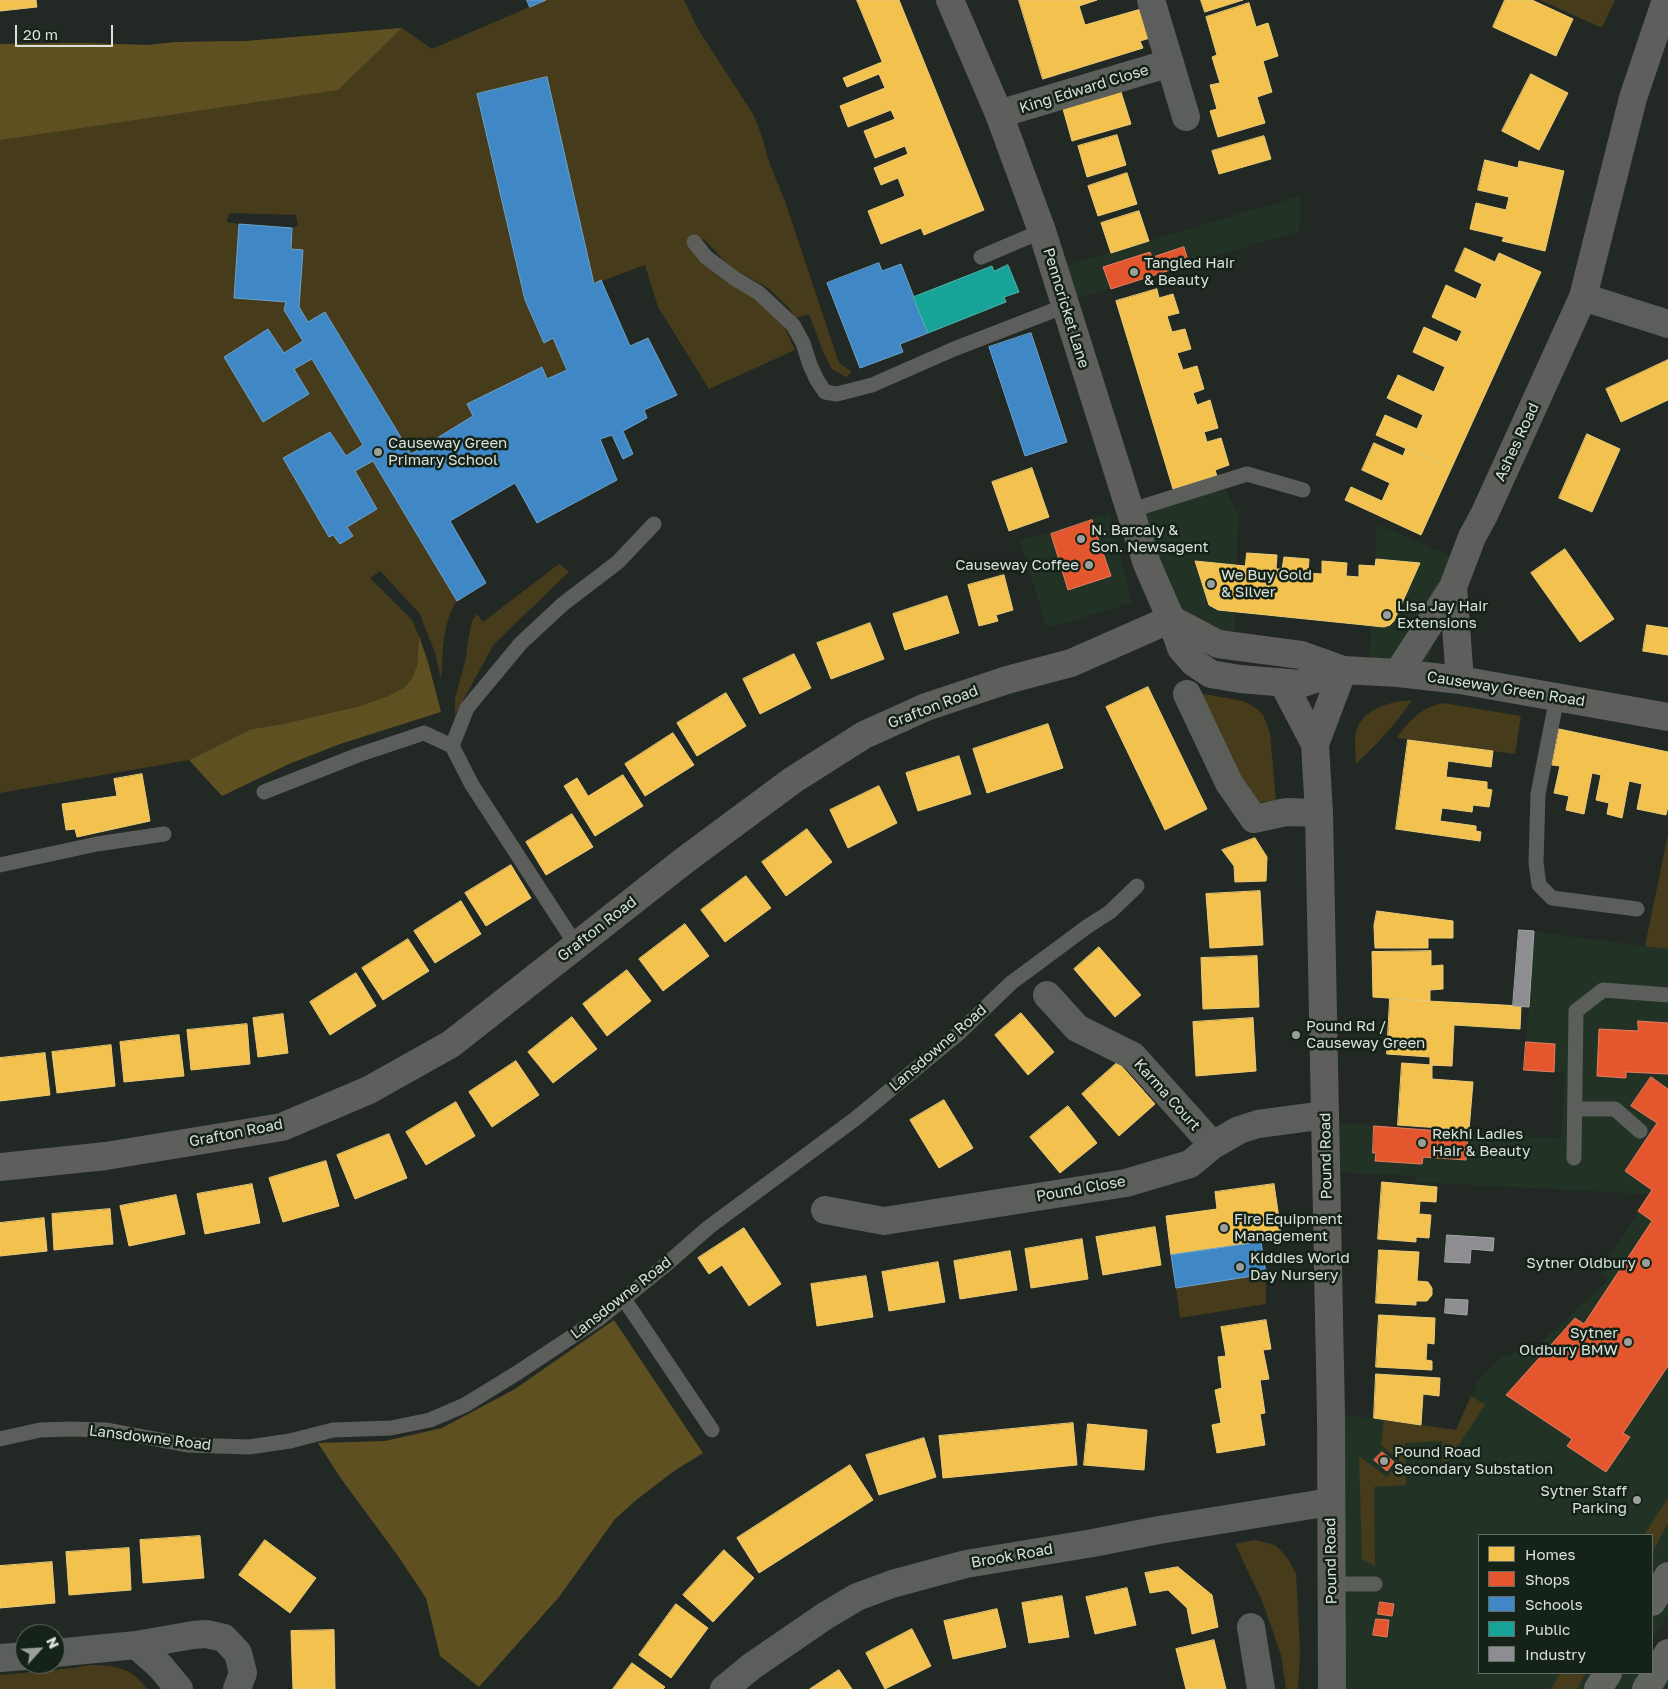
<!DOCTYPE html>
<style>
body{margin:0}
#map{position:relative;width:1668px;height:1689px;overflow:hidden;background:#222823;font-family:"Golos Text",sans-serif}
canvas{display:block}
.legend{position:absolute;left:1478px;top:1534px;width:175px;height:140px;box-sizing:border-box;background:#152218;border:1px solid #636e66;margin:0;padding:6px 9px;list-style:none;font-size:15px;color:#d9e1da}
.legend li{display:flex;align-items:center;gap:10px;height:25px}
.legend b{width:25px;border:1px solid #636e66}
.north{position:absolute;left:15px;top:1624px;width:50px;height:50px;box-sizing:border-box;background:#152218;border:1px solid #636e66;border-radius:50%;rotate:64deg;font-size:14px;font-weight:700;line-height:20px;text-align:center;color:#d9e1da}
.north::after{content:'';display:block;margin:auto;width:18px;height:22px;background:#99a09a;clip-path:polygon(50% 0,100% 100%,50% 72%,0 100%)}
.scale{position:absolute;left:15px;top:25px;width:98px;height:22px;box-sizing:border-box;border:2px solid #d9e1da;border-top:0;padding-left:6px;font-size:15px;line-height:18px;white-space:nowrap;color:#d9e1da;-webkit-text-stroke:4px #152218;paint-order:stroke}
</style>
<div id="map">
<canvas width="1668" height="1689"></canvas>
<ul class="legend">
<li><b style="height:14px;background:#f2c14e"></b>Homes</li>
<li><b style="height:14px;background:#e4572e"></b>Shops</li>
<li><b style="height:14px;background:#3f88c5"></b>Schools</li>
<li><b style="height:14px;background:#17a398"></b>Public</li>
<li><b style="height:14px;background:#8d8d92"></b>Industry</li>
</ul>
<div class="north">N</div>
<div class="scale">20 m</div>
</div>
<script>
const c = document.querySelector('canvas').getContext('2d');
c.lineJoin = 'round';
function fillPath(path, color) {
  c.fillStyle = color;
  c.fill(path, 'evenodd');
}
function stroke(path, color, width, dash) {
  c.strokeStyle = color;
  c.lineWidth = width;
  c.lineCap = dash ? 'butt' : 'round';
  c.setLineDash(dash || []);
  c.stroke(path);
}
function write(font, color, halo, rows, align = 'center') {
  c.font = font + ' "Golos Text",sans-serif';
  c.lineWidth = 5;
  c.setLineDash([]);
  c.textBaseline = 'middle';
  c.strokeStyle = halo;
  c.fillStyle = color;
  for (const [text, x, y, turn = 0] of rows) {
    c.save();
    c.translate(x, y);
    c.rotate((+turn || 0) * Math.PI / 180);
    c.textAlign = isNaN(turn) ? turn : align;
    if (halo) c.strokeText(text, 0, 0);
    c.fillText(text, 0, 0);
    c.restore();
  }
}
const built = new Path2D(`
 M1300 196 1301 210 1299 231 1064 302 1055 270 1081 261Z
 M1223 486 1238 514 1234 660 1192 642 1131 516Z
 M1110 513 1131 603 1047 628 1020 541Z
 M1377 524 1462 561 1439 620 1425 676 1369 671Z
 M1668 834V1614L1652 1639V1535H1479V1673H1652L1668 1675V1689H1332L1331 1417 1359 1416 1456 1430 1478 1381 1500 1358 1538 1345 1607 1281 1600 1273 1649 1194 1416 1182V1176L1326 1172V1125L1354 1124 1561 1139 1565 1073 1524 1070 1529 1007 1518 953 1519 930 1645 946Z`);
const green = new Path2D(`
 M546 0H684L698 29 753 114 762 136 768 159 786 204 839 363 852 372 846 377 832 369 822 349 809 314 796 318 789 308 768 288 729 266 704 239 688 245 727 282 758 300 785 328 795 350 709 389 658 307 645 265 594 284 547 77 477 95 525 300 544 342 553 338 567 370 547 379 541 367 468 404 473 416 411 454 325 312 308 322 299 307 303 252 291 249 292 228 298 225 296 215 229 213 227 222 239 224 234 298 286 302 284 310 303 341 284 353 268 329 224 357 263 422 309 395 294 369 312 359 363 445 346 456 330 432 283 458 340 544 353 536 347 527 377 509 355 471 373 461 457 601C442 622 443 654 441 679L435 653 420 614 380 571 370 578 412 620 419 636 417 666 412 678 404 688 388 696 360 706 278 725 251 729 189 760 0 793V44L80 43 148 45 176 42 246 41 402 28 432 49Z
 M1540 0H1615L1602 28Z
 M559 564 569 572 494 644 455 715V699L466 658 468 641 472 621 477 614 483 622Z
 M1193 692 1243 701 1258 709 1263 715 1270 733 1276 800 1256 803 1237 789Z
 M1412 700C1396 724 1377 744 1356 764 1356 756 1355 747 1355 739 1357 710 1387 702 1412 700Z
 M1443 703 1521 716 1515 754 1397 738C1409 720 1421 708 1443 703Z
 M1668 834V949L1645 946Z
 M1266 1274V1304L1180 1318 1176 1288Z
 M1471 1396 1485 1405 1443 1469 1442 1441 1405 1443 1406 1485 1374 1487 1375 1566 1362 1559 1359 1456 1387 1477 1400 1461 1381 1445 1384 1420 1456 1430Z
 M1668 1498V1523L1652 1553V1535H1644Z
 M1255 1540 1275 1545 1286 1556 1296 1573 1300 1651 1298 1689H1286L1281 1655 1263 1603 1235 1544Z
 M90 1665C114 1665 133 1668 147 1689H0V1675L74 1668Z
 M1560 1673H1586L1577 1689H1551Z`);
const forest = new Path2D(`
 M402 28 338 90 0 140V44L80 43 148 45 176 42 246 41Z
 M419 636 428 662 441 712 340 744 289 764 222 796 189 760 251 729 278 725 360 706 388 696 404 688 412 678 417 666Z
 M614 1320 703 1453 674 1471 635 1501 615 1519 559 1597 479 1687 440 1656 426 1598 398 1556 342 1480 318 1443 385 1441 442 1428 515 1389Z`);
const homes = new Path2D(`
 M0 0H36L37 7 0 11Z
 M857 0H899L984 210 924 235 921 228 881 244 868 211 905 196 898 178 881 185 874 168 908 154 905 146 875 158 864 131 895 119 891 110 848 127 840 106 885 88 879 74 847 87 843 78 882 62Z
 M1019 0H1097L1079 6 1085 25 1141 9 1150 38 1140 41 1143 48 1043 79Z
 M1201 0H1243L1205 12Z
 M1505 0H1532L1573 19 1556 56 1493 27Z
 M1249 3 1256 27 1268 23 1278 56 1263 61 1272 92 1257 97 1265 123 1218 137 1210 111 1217 109 1210 85 1220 83 1212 57 1217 55 1206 17Z
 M1531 74 1568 93 1539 150 1502 131Z
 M1121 92 1131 124 1072 141 1063 109Z
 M1117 135 1126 165 1087 177 1078 146Z
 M1264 136 1271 159 1219 174 1212 151Z
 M1485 160 1518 168 1519 161 1564 171 1545 251 1502 241 1504 237 1470 229 1476 203 1506 210 1509 197 1478 190Z
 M1127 173 1137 204 1098 216 1088 186Z
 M1139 211 1149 241 1111 253 1101 223Z
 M1465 248 1495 262 1499 253 1541 272 1451 469 1376 435 1385 415 1417 429 1423 415 1387 398 1398 375 1434 392 1445 367 1413 352 1424 327 1457 342 1462 331 1432 317 1446 285 1476 299 1482 284 1455 271Z
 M1157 289 1159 298 1173 294 1179 313 1167 316 1172 332 1185 329 1191 349 1177 353 1183 370 1197 366 1204 389 1193 393 1197 405 1210 400 1218 428 1204 432 1207 442 1221 438 1229 465 1215 470 1217 476 1173 489 1116 301Z
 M1668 360V400L1621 422 1606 389Z
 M1587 434 1620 449 1592 512 1559 498Z
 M1374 443 1403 456 1406 448 1451 469 1421 535 1345 500 1351 487 1382 501 1390 483 1362 470Z
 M1032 468 1049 517 1009 531 992 482Z
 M1565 549 1614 619 1580 642 1531 573Z
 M1247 553 1277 555 1276 569H1282L1284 557 1309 559 1308 573 1322 574V561L1347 563 1346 576 1359 577V565L1375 566 1376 559 1420 563 1394 621 1390 625 1384 627 1218 610 1209 605 1195 561 1245 566Z
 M1004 575 1013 610 996 615 998 621 979 626 968 585Z
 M947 596 959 633 905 650 893 614Z
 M870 623 884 659 831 679 817 643Z
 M1647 625 1668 628V655L1643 651Z
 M794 654 811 688 760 714 743 679Z
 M1148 687 1207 809 1165 830 1106 707Z
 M726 693 746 726 697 756 677 723Z
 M1048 724 1063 768 987 793 973 749Z
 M1559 729 1668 752V806L1666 815 1637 809 1642 784 1629 781 1622 818 1607 814 1609 803 1596 800 1601 775 1592 773 1584 814 1566 810 1569 796 1554 793 1560 766 1552 765Z
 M673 733 694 765 645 796 625 764Z
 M1408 740 1493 751 1491 767 1448 761 1446 777 1487 782V789L1492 790 1489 807 1473 805 1472 812 1442 808 1440 821 1476 826V831L1481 832 1480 841 1396 829Z
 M959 756 971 794 918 811 906 773Z
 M142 774 150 821 77 837 75 829 66 830 62 804 117 796 114 779Z
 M623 775 643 806 595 836 564 786 577 778 588 796Z
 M879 786 897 823 848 848 830 810Z
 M572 814 593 847 546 875 526 842Z
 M807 829 832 862 786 896 762 862Z
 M1255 838 1267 857 1266 881 1235 882 1234 866 1222 850Z
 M511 865 531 898 486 926 465 893Z
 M746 876 771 908 725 942 701 910Z
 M1260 891 1263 945 1210 948 1206 894Z
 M461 901 481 934 435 963 414 931Z
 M1377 911 1453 921V938H1428V948H1375L1374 926Z
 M685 924 709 956 663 991 639 959Z
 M408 939 429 971 383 1000 362 968Z
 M1099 947 1141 995 1115 1017 1074 969Z
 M1431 951V966L1443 965V989L1430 990V1001L1373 997 1372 952Z
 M1257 956 1259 1007 1203 1009 1201 958Z
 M627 970 651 1001 607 1036 583 1004Z
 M356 973 376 1006 330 1035 310 1002Z
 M1390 999 1521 1006 1520 1029 1454 1025 1452 1066 1430 1065V1057L1387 1054Z
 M1021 1013 1054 1052 1028 1075 995 1035Z
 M283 1014 288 1053 258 1057 253 1018Z
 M572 1017 597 1049 553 1083 528 1052Z
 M1253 1018 1256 1071 1196 1076 1193 1022Z
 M247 1024 250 1064 191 1070 187 1030Z
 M179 1035 184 1076 124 1082 120 1042Z
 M111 1045 115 1086 57 1093 52 1052Z
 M45 1053 50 1095 0 1101V1058Z
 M516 1061 539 1095 492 1127 469 1092Z
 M1118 1062 1155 1104 1119 1136 1082 1094Z
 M1402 1063 1432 1065V1079L1473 1082 1469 1130 1398 1125Z
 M944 1100 973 1148 939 1168 910 1120Z
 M456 1102 475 1136 426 1165 406 1132Z
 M1068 1106 1097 1143 1060 1173 1030 1137Z
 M389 1134 407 1178 355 1199 337 1155Z
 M326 1161 339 1206 283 1222 269 1178Z
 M1382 1182 1437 1187 1436 1202 1420 1201 1419 1214 1431 1215 1429 1238 1416 1237V1242L1378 1239Z
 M252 1184 260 1223 205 1234 197 1194Z
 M1274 1184 1282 1239 1171 1255 1166 1216 1217 1209 1215 1192Z
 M176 1195 185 1234 129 1246 120 1206Z
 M110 1209 113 1244 54 1250 52 1214Z
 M44 1218 47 1251 0 1256V1223Z
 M1155 1227 1161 1265 1103 1275 1096 1237Z
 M744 1228 781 1284 749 1306 722 1265 709 1274 698 1258Z
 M1082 1239 1088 1279 1031 1288 1025 1249Z
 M1379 1250 1419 1252 1417 1281 1428 1282 1432 1288V1295L1427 1301H1416V1305L1376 1303Z
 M1010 1251 1017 1290 960 1299 954 1261Z
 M938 1262 945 1302 889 1311 882 1272Z
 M866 1276 873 1317 817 1326 811 1284Z
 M1379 1315 1435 1318 1434 1344 1427 1343 1426 1360 1432 1361V1370L1376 1367Z
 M1266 1320 1271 1349 1263 1350 1269 1379 1260 1380 1265 1413 1260 1414 1265 1445 1217 1453 1212 1425 1221 1423 1215 1390 1222 1388 1218 1357 1226 1356 1221 1327Z
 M1376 1374 1440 1378 1439 1396 1423 1394 1421 1425 1374 1418Z
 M1073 1423 1077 1465 943 1478 939 1436Z
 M1088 1424 1147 1430 1144 1470 1084 1465Z
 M924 1438 936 1477 879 1495 866 1455Z
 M850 1465 873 1500 759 1573 737 1538Z
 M200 1536 204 1578 143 1583 140 1540Z
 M265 1540 316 1578 290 1613 239 1575Z
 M129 1548 131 1590 69 1595 66 1552Z
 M724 1550 754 1578 713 1622 683 1595Z
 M52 1562 55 1603 0 1608V1566Z
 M1178 1567 1212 1595 1218 1627 1192 1634 1187 1608 1168 1590 1150 1593 1145 1573Z
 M1127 1588 1136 1625 1095 1634 1086 1597Z
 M1062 1596 1069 1637 1029 1643 1022 1603Z
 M676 1604 708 1628 671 1678 639 1655Z
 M997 1609 1006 1647 953 1659 944 1621Z
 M912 1629 931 1666 885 1689 866 1653Z
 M334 1630 335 1689H293L291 1631Z
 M1214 1640 1226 1689H1186L1176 1649Z
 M632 1663 665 1687 663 1689H613Z
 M839 1670 852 1689H810Z`);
const shops = new Path2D(`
 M1184 247 1189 264 1111 289 1103 267 1150 252 1152 257Z
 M1092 520 1111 576 1068 590 1051 534Z
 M1638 1021 1668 1023V1074L1626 1072V1078L1597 1076 1599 1029 1638 1031Z
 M1526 1042 1555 1044 1554 1072 1524 1070Z
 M1651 1077 1668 1089V1366L1623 1433 1630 1437 1606 1472 1567 1446 1572 1439 1506 1395 1575 1318 1584 1324 1652 1221 1638 1211 1652 1190 1625 1171 1657 1123 1631 1106Z
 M1374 1126 1468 1133 1466 1160 1423 1157 1422 1164 1375 1161 1376 1153H1373Z
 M1382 1452 1394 1462 1387 1471 1374 1460Z
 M1380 1602 1394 1604 1392 1616 1378 1614Z
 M1376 1619 1389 1620 1387 1637 1373 1635Z`);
const schools = new Path2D(`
 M527 0H546L530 7Z
 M547 77 594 284 601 280 630 346 648 338 677 395 644 410 647 418 623 431 633 454 623 459 612 435 600 439 617 480 537 523 515 483 450 521 486 583 457 601 373 461 355 471 377 509 347 527 353 536 340 544 333 535 329 537 283 458 330 432 346 456 363 445 312 359 294 369 309 394 263 422 224 357 268 329 284 353 303 341 284 310 286 302 234 298 239 224 292 228 291 249 303 250 299 307 308 322 325 312 411 454 473 416 467 404 542 367 547 379 567 370 553 338 544 343 525 300 477 94Z
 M879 263 882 271 901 264 928 333 900 344 903 352 860 368 827 283Z
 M1031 333 1067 442 1025 456 989 347Z
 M1261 1242 1266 1274 1176 1288 1171 1255Z`);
const public = new Path2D(`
 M1008 265 1019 292 1004 297 1006 302 928 333 913 297 992 266 994 271Z`);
const industry = new Path2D(`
 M1519 930 1534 931 1529 1007 1513 1006Z
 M1447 1235 1494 1238 1493 1251 1471 1249 1470 1263 1445 1262Z
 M1446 1299 1468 1300 1467 1315 1445 1313Z`);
const lane = new Path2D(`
 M694 242 706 257 734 278 759 293 793 325 803 343 810 365 817 380 825 392 837 394 872 385 954 349 1065 306
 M981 257 1042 231
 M1129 511 1247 474 1303 490
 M1557 697 1538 794 1536 863 1539 885 1552 898 1637 909
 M452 746 467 708 521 643 563 604 618 562 654 524
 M264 792 358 755 424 733 452 746 472 785 576 945
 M0 865 97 844 164 834
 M1575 1109H1615L1640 1131
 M1574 1158 1576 1011 1603 990 1668 995
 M624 1299 712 1430
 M0 1439 40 1430 71 1429 107 1430 187 1445 249 1447 290 1441 333 1430 391 1428 430 1420 465 1405 517 1373 600 1318 662 1268 709 1227 855 1119 958 1034 1011 983 1088 926 1110 912 1137 886
 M1331 1584H1375`);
const street = new Path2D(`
 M1151 0 1186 117
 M999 114 1170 63
 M1583 297 1668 324
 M1187 694 1229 783 1254 819 1286 812 1319 813
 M1047 995 1077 1028 1133 1056 1213 1145
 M825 1210 884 1221 1126 1183 1190 1164 1213 1145 1239 1130 1258 1124 1325 1115
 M1251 1627 1261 1689
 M136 1645 160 1666 179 1689
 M55 1653 136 1645 193 1635 206 1634 224 1638 238 1653 243 1673 237 1689
 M0 1658 25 1656
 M724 1689 752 1666 825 1616 857 1597 892 1584 966 1564 1093 1543 1159 1530 1330 1502`);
const secondary = new Path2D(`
 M950 0 999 114 1042 231 1147 564 1171 619 1181 648 1193 662 1211 674 1240 679 1300 684 1343 670
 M1453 587 1460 680
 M1171 619 1218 644 1301 655 1343 670 1398 673 1460 680 1668 717
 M1398 673 1453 587 1472 537 1484 515 1583 297 1633 98 1666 0
 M1283 683 1315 744
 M0 1167 106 1156 282 1127 369 1090 451 1044 685 860 793 780 864 735 926 707 1007 680 1071 663 1171 619
 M1332 1689 1331 1417 1319 813 1315 744 1343 670`);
const highway = new Path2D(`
 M1652 1602 1668 1576
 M1598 1689 1608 1673
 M1646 1689 1668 1653`);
const markers = [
 [1134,272,5,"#99a09a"],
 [378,452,5,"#99a09a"],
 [1081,539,5,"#99a09a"],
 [1089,565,5,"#99a09a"],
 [1211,584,5,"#99a09a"],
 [1387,615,5,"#99a09a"],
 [1296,1035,5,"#99a09a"],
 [1422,1143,5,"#99a09a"],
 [1224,1228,5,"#99a09a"],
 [1646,1263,5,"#99a09a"],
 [1240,1267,5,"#99a09a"],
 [1628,1342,5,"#99a09a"],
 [1384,1461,5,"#99a09a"],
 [1637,1500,5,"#99a09a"]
];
const streetNames = [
 ["King Edward Close",1084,89,-17],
 ["Penncricket Lane",1066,308,73],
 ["Ashes Road",1517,442,-65],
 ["Causeway Green Road",1506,689,9],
 ["Grafton Road",933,707,-21],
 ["Grafton Road",597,929,-38],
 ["Lansdowne Road",938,1048,-41],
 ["Karma Court",1167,1095,48],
 ["Grafton Road",236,1133,-11],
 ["Pound Road",1326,1156,-91],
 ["Pound Close",1081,1189,-10],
 ["Lansdowne Road",621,1298,-38],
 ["Lansdowne Road",150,1438,7],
 ["Brook Road",1012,1556,-10],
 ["Pound Road",1331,1561,-91]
];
const poiNames = [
 ["Tangled Hair",1144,263],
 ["& Beauty",1144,280],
 ["Causeway Green",388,443],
 ["Primary School",388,460],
 ["N. Barcaly &",1091,530],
 ["Son. Newsagent",1091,547],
 ["Causeway Coffee",1079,565,"right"],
 ["We Buy Gold",1221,575],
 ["& Silver",1221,592],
 ["Lisa Jay Hair",1397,606],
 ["Extensions",1397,623],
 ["Pound Rd /",1306,1026],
 ["Causeway Green",1306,1043],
 ["Rekhi Ladies",1432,1134],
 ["Hair & Beauty",1432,1151],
 ["Fire Equipment",1234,1219],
 ["Management",1234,1236],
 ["Kiddies World",1250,1258],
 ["Day Nursery",1250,1275],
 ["Sytner Oldbury",1636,1263,"right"],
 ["Sytner",1618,1333,"right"],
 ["Oldbury BMW",1618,1350,"right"],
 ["Pound Road",1394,1452],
 ["Secondary Substation",1394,1469],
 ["Sytner Staff",1627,1491,"right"],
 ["Parking",1627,1508,"right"]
];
fillPath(built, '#223326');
fillPath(green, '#463c1c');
fillPath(forest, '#5f5021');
fillPath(homes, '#f2c14e');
stroke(homes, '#eacb78', 1);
fillPath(shops, '#e4572e');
stroke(shops, '#e18062', 1);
fillPath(schools, '#3f88c5');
stroke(schools, '#6da3cb', 1);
fillPath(public, '#17a398');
stroke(public, '#51b6ac', 1);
fillPath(industry, '#8d8d92');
stroke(industry, '#a4a6a8', 1);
stroke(lane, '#5b5e5a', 15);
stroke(street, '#5b5e5a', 28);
stroke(secondary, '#5e5f5c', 28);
stroke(highway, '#61645f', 28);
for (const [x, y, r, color] of markers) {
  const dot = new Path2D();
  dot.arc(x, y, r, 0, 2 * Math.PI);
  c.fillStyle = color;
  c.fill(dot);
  stroke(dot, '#152218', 2);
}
write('15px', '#d9e1da', '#152218', streetNames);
write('15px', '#d9e1da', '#152218', poiNames, 'left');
</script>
